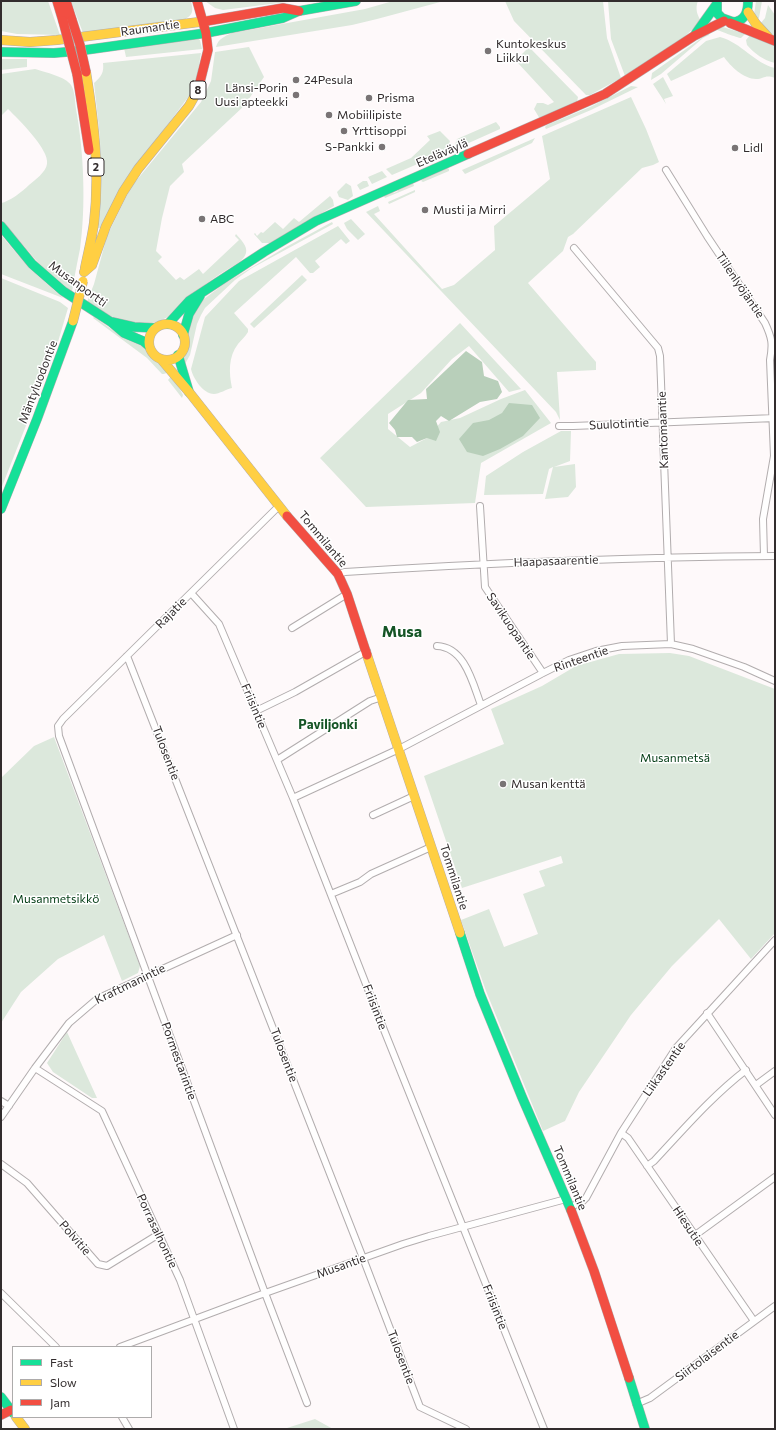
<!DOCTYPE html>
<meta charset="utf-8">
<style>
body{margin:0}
#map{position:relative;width:776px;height:1430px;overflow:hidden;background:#fef9fa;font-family:Commissioner,sans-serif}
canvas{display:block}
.frame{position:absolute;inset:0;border:2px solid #322c2d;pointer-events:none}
.legend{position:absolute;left:12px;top:1346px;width:140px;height:72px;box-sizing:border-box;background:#fff;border:1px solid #adabab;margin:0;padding:5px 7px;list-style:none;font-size:12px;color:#322c2d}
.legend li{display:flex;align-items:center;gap:8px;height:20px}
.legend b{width:20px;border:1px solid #adabab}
</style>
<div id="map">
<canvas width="776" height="1430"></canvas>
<div class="frame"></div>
<ul class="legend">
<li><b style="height:5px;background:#16e098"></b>Fast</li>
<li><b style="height:5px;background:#ffcf43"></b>Slow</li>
<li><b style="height:5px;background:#f24e42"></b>Jam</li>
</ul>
</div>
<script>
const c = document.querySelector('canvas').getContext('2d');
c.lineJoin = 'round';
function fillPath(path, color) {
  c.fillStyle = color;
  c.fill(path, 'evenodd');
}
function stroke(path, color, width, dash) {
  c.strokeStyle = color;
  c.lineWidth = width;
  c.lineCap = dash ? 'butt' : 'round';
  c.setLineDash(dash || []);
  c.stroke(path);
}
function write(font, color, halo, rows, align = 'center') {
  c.font = font + ' Commissioner,sans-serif';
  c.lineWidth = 3;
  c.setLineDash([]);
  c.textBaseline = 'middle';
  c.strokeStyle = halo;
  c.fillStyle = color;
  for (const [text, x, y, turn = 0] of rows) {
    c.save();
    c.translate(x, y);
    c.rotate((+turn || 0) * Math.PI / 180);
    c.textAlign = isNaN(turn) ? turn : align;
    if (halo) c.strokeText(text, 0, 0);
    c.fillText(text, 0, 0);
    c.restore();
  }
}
const green = new Path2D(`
 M1 1H48L60 35 17 34 1 31Z
 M71 1H191C193 11 194 14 184 20L83 33Z
 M205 1H295L223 10 215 8Z
 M393 1H444L377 19 352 25 216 47C218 39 225 36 232 33L365 9Z
 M505 1H603L607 38 621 78 590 95H586L514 21Z
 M608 1H698C695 8 697 15 701 21L681 40 656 57 625 76 611 39Z
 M756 1H762L759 18 757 20 754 15Z
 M768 5 775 15V36L770 33 760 24 765 18Z
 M723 27 745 34 741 38C738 38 717 30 715 29Z
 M710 32 709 35 703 38 661 74 651 80 652 73Z
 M750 35 775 46V63C763 60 755 54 747 45L746 40Z
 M720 37C742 43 754 63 775 68V78C765 74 764 79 756 79 744 79 730 66 724 57L671 81 667 74 706 41Z
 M197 38 200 40 202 49 126 57 124 48Z
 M249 47 264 77 244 106 182 164 184 172 170 186 162 218 156 251 162 257 158 261 176 280 180 277 184 280 199 269 203 274 239 240 235 236 236 234C240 239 248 246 246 253 244 261 234 265 228 269 206 282 189 298 170 316 136 334 117 320 87 302L94 284 107 236 131 187 201 102 211 81 215 52Z
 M529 47 578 97 577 102 540 119 534 109 537 103H543L548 105 554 102 517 62 516 60Z
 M201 53 197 77 189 96 136 167 102 228H98L101 194 100 138 94 83C102 76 104 72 103 63Z
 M1 59H27V67L1 70Z
 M35 69C45 72 66 77 71 85 75 91 75 102 76 109 84 152 86 206 80 249 77 264 74 278 72 292L41 266 1 219V203C9 202 23 191 29 185 35 180 46 172 47 164 50 150 18 119 8 109L1 116V74Z
 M663 77 673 96 664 99 666 104 653 84Z
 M631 86 638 87 591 110 546 129 545 127 547 125 590 107Z
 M631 97 646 129 659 162 653 165 642 168 573 234 568 237 563 251 528 283 596 362V370L557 372 560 420 556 412 366 212 378 206 380 211 374 214 442 289 454 285 495 250 494 226 550 179 542 136Z
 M496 122 500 127V129L453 150 457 139Z
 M440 131 450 141 447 150 443 153 392 175 386 169 411 158 430 140 427 136Z
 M535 138 532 143 465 174 462 170Z
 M447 168 449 169V171L423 182 421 181 423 179Z
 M382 171 387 177 372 184 368 177Z
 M363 181H367L369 186 360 190 357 185Z
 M346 183 351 186 353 196 348 200 339 197 337 192Z
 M413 183 414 186 385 198 384 196 393 192 394 193 398 191V190Z
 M415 190V192L389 204 388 202Z
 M330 196 333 200 334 206 270 243H262L254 234 255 233 257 236 261 232 263 233 275 222 283 229 294 218 299 222Z
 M351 219 365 234 358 240 347 229 344 223Z
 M332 222 333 224 252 268 235 280 205 308 201 315 197 324 190 355 185 364 182 360 188 343 187 333 189 320 200 302 224 284 286 247Z
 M338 226 350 241 346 244 341 239 315 261 320 267 313 273H310L296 257 234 313 248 329V332C245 337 241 340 238 344 228 357 229 373 232 388 227 389 219 394 214 394 203 394 193 378 191 369L205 317 239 281Z
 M1 235 28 267 63 298 1 274Z
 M302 275 307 280 254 328 250 324Z
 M1 278 60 302 68 308 55 352 1 489Z
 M94 317 114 331 135 340 146 349 153 358 159 362 169 372 164 374H162L147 358 93 318Z
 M460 323 521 389 509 392 469 346 452 359 421 393 388 414V429L410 447 427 438 441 422 460 418 501 399 525 390 551 423 481 463 475 503 366 507 320 458Z
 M172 375 183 395 182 398 168 380Z
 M561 431H571L570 461 554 467 575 464 576 487 568 497 545 499 553 467 549 469 543 494 484 495 486 476 523 452Z
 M670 653 689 656 775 689V933L751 959 719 919 672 966 631 1015 579 1092 565 1121 543 1131 486 991 461 920 489 909 504 947 538 934 523 894 545 886 539 871 563 863 561 856 462 888 424 776 504 744 491 709 542 686 576 666 619 654Z
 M54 737 140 966 138 973 122 981 104 935 58 959 21 992 1 1023V778L34 746Z
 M67 1032 97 1098H92L53 1072 47 1063Z
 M315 1419 333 1429 287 1428Z`);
const water = new Path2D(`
 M466 351 482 362 484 376 498 381 502 392 497 399 480 402 449 421 441 416 436 421 440 432 436 441 427 438 417 442 412 437H397L395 430 389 423 408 400 427 399 426 389Z
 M509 403 532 405 540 418 523 436 500 449 483 456 467 452 459 439 473 423 489 420 502 413Z`);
const street = new Path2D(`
 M666 170 707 236 765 323C772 338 773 344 770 360L774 456 763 519 764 556
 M574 248 658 348 660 356 671 644
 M559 426H573L775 418
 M279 506 63 719 58 726 59 736 265 1293 307 1403
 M480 506 485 587 543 673
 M338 574 345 572C488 563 632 557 775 556
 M191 593 219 624 293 798 382 1025 544 1429
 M292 628 347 594
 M437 646C465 647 473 684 481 705
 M127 656 363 1258 420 1407 466 1429
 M256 711 295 692 367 651
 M277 760 370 701 382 697
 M293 798 399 749 543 673 569 660 596 651 622 646 671 644 693 649 744 667 775 681
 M373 815 414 796
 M331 894 360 882 371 874 431 847
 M707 1013 775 1115
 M35 1068 102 1111 180 1280 234 1429
 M756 1085 775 1071
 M1 1101 9 1106
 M1 1117 35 1068 69 1023 97 999 237 935
 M621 1133 628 1138 754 1321
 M1 1164 27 1183 98 1264 107 1266 159 1234
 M647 1166 654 1161C683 1130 712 1096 746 1070
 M570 1207 582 1202 586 1198 621 1133 676 1048 775 940
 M694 1236 775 1177
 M1 1293 56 1347
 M120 1347 254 1297 403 1244 429 1236 566 1199
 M636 1404 650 1398 775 1306
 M122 1417 129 1429`);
const fast = new Path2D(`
 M717 1V13L722 18 733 22C745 21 748 12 748 1
 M696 33 716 5
 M1 52 54 53 78 51 206 33 283 18 299 11 356 1
 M1 226 32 264 63 291 111 322 124 333 143 341 149 346
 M112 322 134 327 155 328
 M168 324 189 301 264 252 316 221 468 154
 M183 335 189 314 200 296
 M178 355 189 392
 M1 509 37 419 73 321
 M460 933 480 994 522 1097 571 1210
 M629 1378 645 1429
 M1 1397 13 1413`);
const slow = new Path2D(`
 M748 12 756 24 768 37
 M1 40 30 42 57 40 207 21
 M85 268C88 253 92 238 94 223 100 172 94 122 86 72
 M84 272 92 265 106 226 123 192 138 169 189 106 198 90
 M149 342a18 18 0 1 1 36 0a18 18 0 1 1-36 0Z
 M161 359 189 392 287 516
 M367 655 460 933
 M16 1417 25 1429`);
const jam = new Path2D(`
 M57 1 63 21
 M66 1 72 20
 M197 1 206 33 208 50 198 90
 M207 21 283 8 299 11
 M730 23 775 41
 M77 74 89 150
 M468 154 605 94 694 36 724 21
 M287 516 338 574 347 594 367 655
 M571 1210 594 1271 629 1378
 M1 1415 11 1410`);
const slowBridge = new Path2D(`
 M73 321 83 281`);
const jamBridge = new Path2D(`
 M72 20 80 45 86 72
 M63 21 77 74`);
const markers = [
 [488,51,4,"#797475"],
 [296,80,4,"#797475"],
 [296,95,4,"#797475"],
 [369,98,4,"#797475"],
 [329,115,4,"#797475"],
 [344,131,4,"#797475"],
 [382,147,4,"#797475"],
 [735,148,4,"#797475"],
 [425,210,4,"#797475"],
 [202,219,4,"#797475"],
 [503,784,4,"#797475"]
];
const shields = [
 [198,90,16],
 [96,167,16]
];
const shieldNames = [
 ["8",198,90],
 ["2",96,167]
];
const streetNames = [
 ["Raumantie",150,28,-8],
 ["Eteläväylä",442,153,-23],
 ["Musanportti",78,284,36],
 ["Tiilenlyöjäntie",740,285,56],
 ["Mäntyluodontie",38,382,-69],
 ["Suulotintie",619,424,-3],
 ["Kantomaantie",663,430,-92],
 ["Tommilantie",323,539,50],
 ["Haapasaarentie",556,561,-2],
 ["Rajatie",171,613,-45],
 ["Savikuopantie",511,626,56],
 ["Rinteentie",581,659,-19],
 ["Friisintie",254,706,67],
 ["Tulosentie",166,753,69],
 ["Tommilantie",454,877,72],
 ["Kraftmanintie",130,984,-26],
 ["Friisintie",375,1007,69],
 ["Tulosentie",284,1055,69],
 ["Pormestarintie",179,1061,70],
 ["Liikastentie",664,1069,-55],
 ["Tommilantie",570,1178,67],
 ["Hiesutie",688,1226,56],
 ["Porrasalhontie",157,1231,65],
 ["Polvitie",75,1238,49],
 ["Musantie",341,1266,-20],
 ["Friisintie",495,1307,68],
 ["Siirtolaisentie",707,1356,-37],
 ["Tulosentie",401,1357,69]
];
const poiNames = [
 ["Kuntokeskus",496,44],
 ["Liikku",496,58],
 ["24Pesula",304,80],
 ["Länsi-Porin",288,88,"right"],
 ["Uusi apteekki",288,102,"right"],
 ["Prisma",377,98],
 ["Mobiilipiste",337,115],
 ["Yrttisoppi",352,131],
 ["S-Pankki",374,147,"right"],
 ["Lidl",743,148],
 ["Musti ja Mirri",433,210],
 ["ABC",210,219],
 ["Musan kenttä",511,784]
];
const parkNames = [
 ["Musanmetsä",675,758],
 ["Musanmetsikkö",56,899]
];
const neighbourhoodNames = [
 ["Paviljonki",328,725]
];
const districtNames = [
 ["Musa",402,632]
];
fillPath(green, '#dce8dc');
fillPath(water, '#b8cfba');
stroke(street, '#b2adae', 8);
stroke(fast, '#b2adae', 10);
stroke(slow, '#b2adae', 10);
stroke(jam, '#b2adae', 10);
stroke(street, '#fffefe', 6);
stroke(fast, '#16e098', 9);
stroke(slow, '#ffcf43', 9);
stroke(jam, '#f24e42', 9);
stroke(slowBridge, '#b2adae', 10, []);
stroke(jamBridge, '#b2adae', 10, []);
stroke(slowBridge, '#ffcf43', 9);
stroke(jamBridge, '#f24e42', 9);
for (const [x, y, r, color] of markers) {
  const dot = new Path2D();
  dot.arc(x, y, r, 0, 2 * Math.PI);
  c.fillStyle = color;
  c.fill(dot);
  stroke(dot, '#fff', 1.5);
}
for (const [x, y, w] of shields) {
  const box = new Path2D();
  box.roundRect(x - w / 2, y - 9, w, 18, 3);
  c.fillStyle = '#fff';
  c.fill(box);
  stroke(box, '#322c2d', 1);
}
write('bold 11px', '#322c2d', null, shieldNames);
write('12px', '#322c2d', '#fff', streetNames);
write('12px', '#322c2d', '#fff', poiNames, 'left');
write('12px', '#003b13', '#fff', parkNames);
write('bold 13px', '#155526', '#fff', neighbourhoodNames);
write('bold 16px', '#155526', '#fff', districtNames);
</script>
